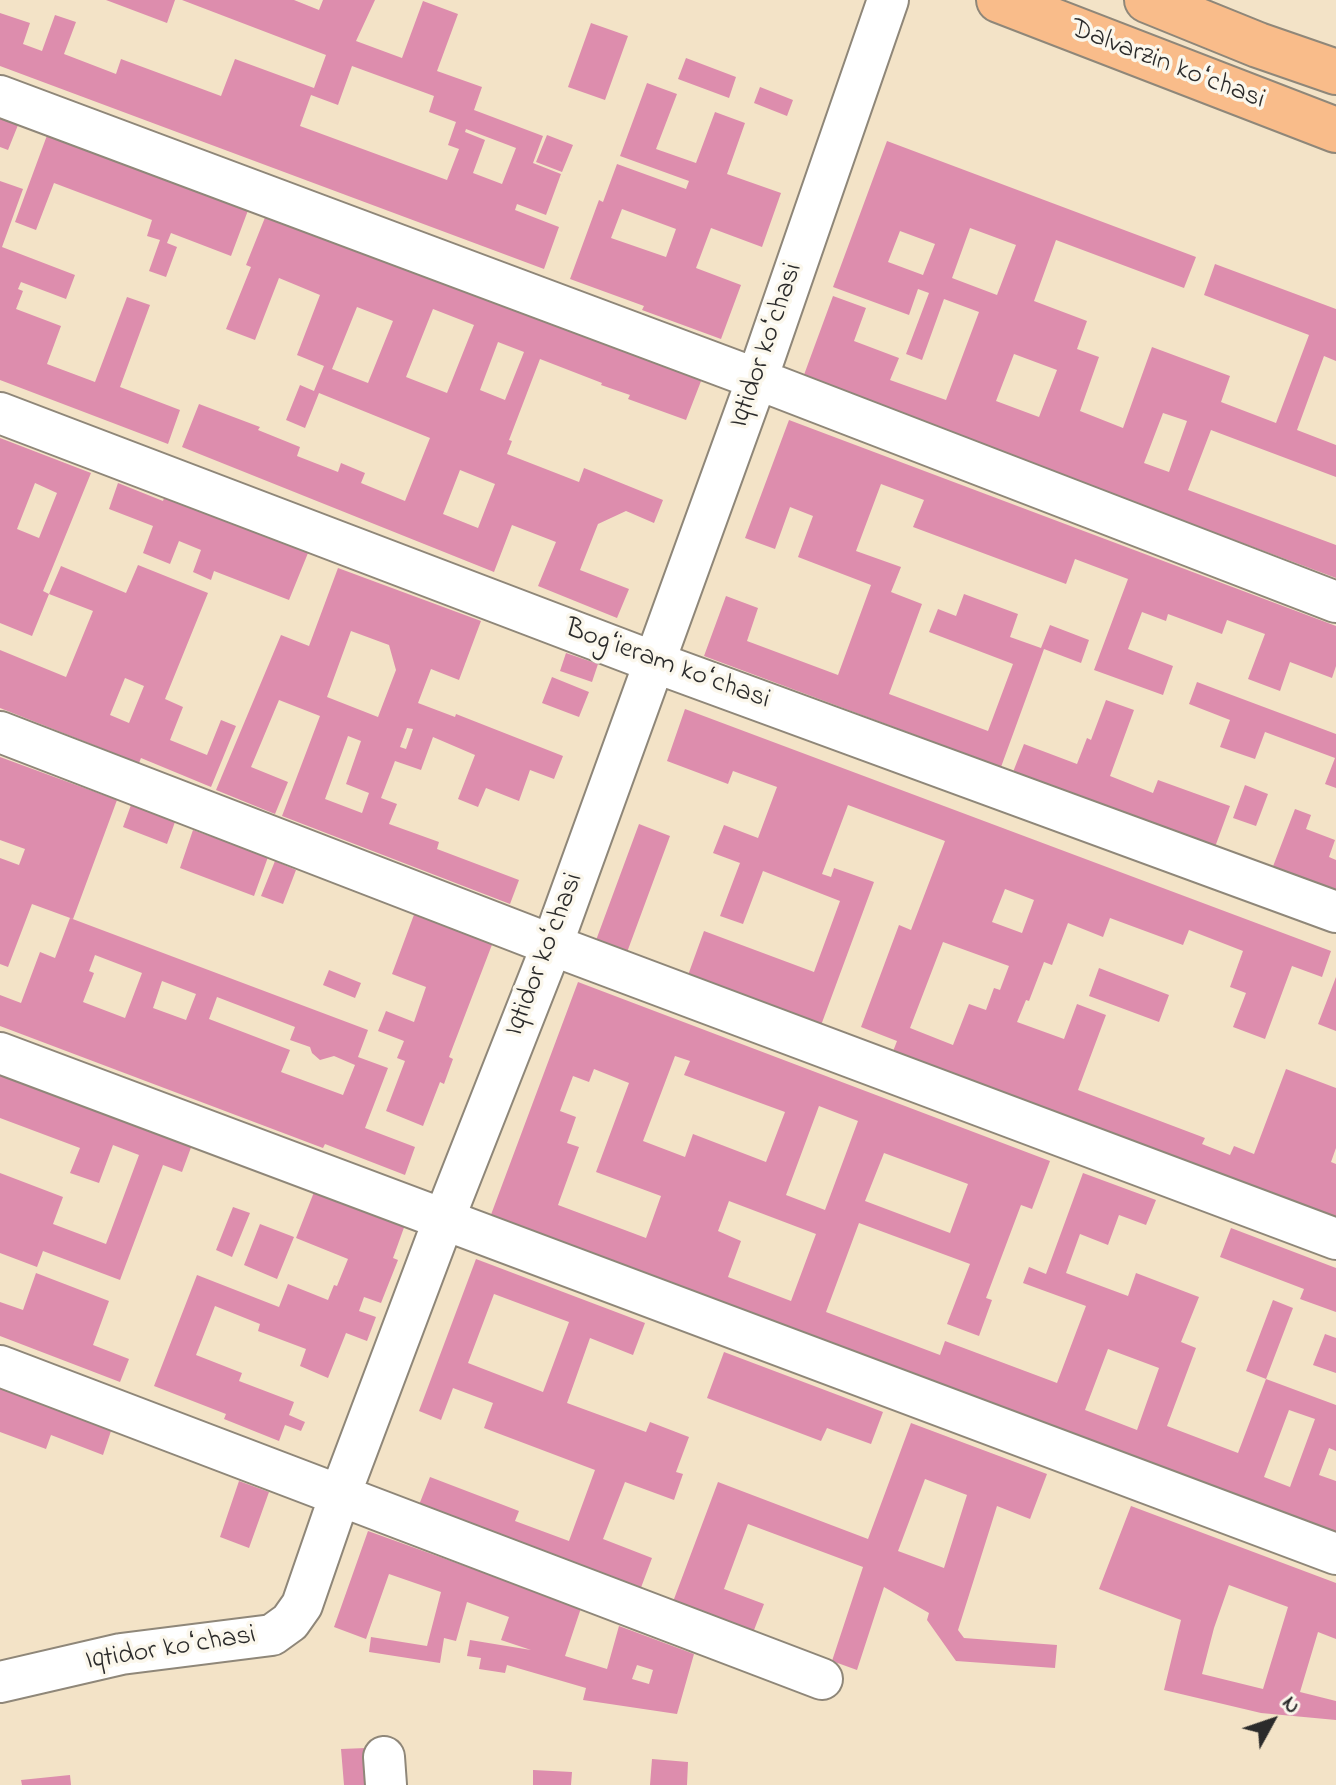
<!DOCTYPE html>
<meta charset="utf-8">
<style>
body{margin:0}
#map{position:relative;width:1336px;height:1785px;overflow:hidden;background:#f3e3c7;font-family:"Indie Flower",sans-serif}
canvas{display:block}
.north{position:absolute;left:1232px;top:1681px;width:80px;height:80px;-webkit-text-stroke:6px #fbf7ec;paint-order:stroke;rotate:50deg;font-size:22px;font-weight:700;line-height:32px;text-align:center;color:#2b2b2b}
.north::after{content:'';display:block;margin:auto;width:28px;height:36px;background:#2b2b2b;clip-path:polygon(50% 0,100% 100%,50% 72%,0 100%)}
</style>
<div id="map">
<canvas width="1336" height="1785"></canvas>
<div class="north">N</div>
</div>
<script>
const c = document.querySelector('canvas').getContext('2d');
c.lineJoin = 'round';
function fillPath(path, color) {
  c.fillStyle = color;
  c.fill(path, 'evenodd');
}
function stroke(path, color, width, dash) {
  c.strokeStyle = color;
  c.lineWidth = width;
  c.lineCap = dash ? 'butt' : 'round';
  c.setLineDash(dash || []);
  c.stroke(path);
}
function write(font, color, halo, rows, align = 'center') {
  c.font = font + ' "Indie Flower",sans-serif';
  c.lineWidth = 7;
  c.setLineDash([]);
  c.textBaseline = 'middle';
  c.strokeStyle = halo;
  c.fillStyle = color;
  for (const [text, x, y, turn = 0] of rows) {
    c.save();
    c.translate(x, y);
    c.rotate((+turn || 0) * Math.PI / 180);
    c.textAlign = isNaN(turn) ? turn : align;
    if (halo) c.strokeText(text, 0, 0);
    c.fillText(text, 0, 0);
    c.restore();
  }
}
const building = new Path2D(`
 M106 0H175L167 23Z
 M182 0H294L319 10 323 0H375L356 41 402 58 423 1 458 14 437 71 482 87 474 110 543 136 533 163 561 174 546 215 517 204 515 210 559 227 544 269 0 66V13L30 23 23 44 42 51 55 15 76 22 64 54 116 74 121 59 221 96 235 59 314 88 326 55ZM352 66 434 96 429 112 456 122 448 145 459 149 447 180 300 126 311 95 338 105ZM466 129 516 148 502 184 473 173 485 140 465 132Z
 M591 23 628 36 605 100 568 87Z
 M686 58 736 77 729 98 678 79Z
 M647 83 677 94 656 149 696 163 715 112 745 123 727 174 781 193 762 247 711 228 696 268 741 285 721 339 642 310 644 306 570 279 599 200 603 202 617 164 686 189 689 181 620 156ZM622 209 676 229 666 257 611 238Z
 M760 87 793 100 787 116 754 103Z
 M0 112 20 120 8 150 0 147Z
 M49 130 250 205 231 256 171 233 167 243 177 247 166 277 149 271 160 240 147 236 152 220 54 183 36 230 15 222Z
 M547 135 573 145 562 172 536 162Z
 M887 141 1196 257 1184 288 1056 240 1034 301 1087 321 1077 349 1099 357 1080 411 1123 428 1152 347 1230 376 1221 402 1276 423 1309 335 1204 295 1215 264 1336 309V361L1324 356 1297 430 1336 445V477L1211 430 1188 490 1336 545V578L952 434 801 383 833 296 866 308 854 341 899 358 890 380 946 400 979 312 944 299 922 360 906 354 929 293 918 289 909 315 833 287ZM970 228 1016 245 997 295 952 278ZM900 231 935 244 923 275 888 262ZM1014 354 1057 370 1039 417 996 401ZM1163 413 1187 421 1169 472 1144 463Z
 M0 181 23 189 2 247 75 275 66 299 21 282 18 289 23 291 16 309 61 326 47 364 95 382 127 297 150 305 120 387 180 410 168 444 0 380Z
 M268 210 703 376 686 420 628 399 630 395 601 385 602 383 540 359 509 440 512 441 507 454 579 482 584 468 663 500 654 523 626 511 598 524 580 570 629 589 617 618 538 586 556 542 512 525 494 572 182 447 199 404 260 427 258 430 300 447 297 456 338 472 341 463 365 473 361 483 405 501 430 438 319 393 305 428 286 420 300 385 314 391 324 366 297 355 320 295 279 278 255 340 226 329 251 267 246 265ZM357 307 393 321 368 383 332 369ZM433 309 474 325 447 393 406 377ZM498 342 524 352 505 400 480 390ZM460 470 495 484 478 528 443 514Z
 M789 420 1336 626V666L1332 678 1290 662 1280 691 1248 679 1265 634 1227 620 1222 634 1168 614 1166 621 1142 612 1128 649 1173 666 1163 695 1094 670 1128 579 1075 559 1066 584 913 527 924 500 881 484 856 551 901 567 891 592 922 604 889 694 988 731 1013 664 929 632 938 609 956 616 964 594 1018 614 1010 637 1041 648 1050 625 1089 640 1081 663 1044 649 1001 767 704 656 726 596 758 608 747 641 838 675 871 585 798 557 813 516 790 507 775 549 745 538Z
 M0 438 91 473 43 591 49 594 61 566 126 593 138 565 208 593 165 699 183 707 170 740 207 755 221 720 236 726 211 787 141 758 139 763 0 708V650L66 677 93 611 49 594 32 636 0 623ZM35 483 57 493 39 538 17 529ZM125 678 144 686 129 723 110 715Z
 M118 483 163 501 164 498 308 553 289 600 214 571 211 580 193 572 201 550 179 541 170 564 143 553 153 526 109 509Z
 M338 568 481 621 459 680 431 669 418 703 455 717 456 714 563 756 554 779 530 770 519 801 486 788 478 807 458 799 475 755 433 737 421 770 395 761 381 798 397 804 389 824 439 842 437 849 519 880 510 904 282 816 320 716 279 700 251 767 288 782 275 814 216 790 281 635 309 646ZM351 631 389 645 396 670 378 717 327 697ZM407 728 413 729 406 749 400 747ZM348 736 361 741 346 784 369 793 362 813 325 799Z
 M566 653 598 664 592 682 560 671Z
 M552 677 589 692 579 717 542 703Z
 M1197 682 1336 734V788L1325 784 1335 758 1265 732 1255 759 1220 747 1230 720 1189 704Z
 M1106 700 1134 710 1110 776 1153 793 1158 780 1230 806 1215 847 1013 772 1024 744 1077 764 1087 738 1091 740Z
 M685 709 1331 951 1322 977 1292 966 1265 1039 1233 1027 1246 993 1230 987 1243 951 1189 930 1183 945 1110 918 1103 937 1068 923 1052 965 1044 962 1029 1001 1026 1000 1017 1022 1064 1039 1077 1004 1106 1015 1078 1090 1205 1138 1202 1144 1230 1155 1234 1146 1254 1154 1286 1069 1336 1088V1148L1331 1162 1336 1164V1221L892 1054 897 1041 861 1027 899 925 911 930 945 841 848 805 822 874 831 877 834 868 874 882 820 1028 687 978 704 931 814 972 840 901 763 871 743 924 720 916 740 863 713 853 724 825 758 838 777 787 733 771 728 784 667 761ZM1005 889 1034 900 1022 933 992 922ZM943 942 1009 966 1000 990 994 988 986 1010 969 1004 953 1045 910 1028Z
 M0 757 117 800 73 919 32 904 8 967 0 964V858L19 865 25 849 0 840Z
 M1245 785 1268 794 1256 826 1233 818Z
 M131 805 175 822 167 844 123 827Z
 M1295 809 1311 815 1306 829 1335 840 1329 857 1336 860V893L1272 869Z
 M639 824 670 836 626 955 595 943Z
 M193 830 268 857 254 896 180 868Z
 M275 861 296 870 283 904 261 896Z
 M415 912 493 942 449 1057 453 1059 444 1084 440 1082 423 1126 386 1111 405 1061 397 1058 404 1041 378 1031 386 1011 414 1022 426 987 392 974Z
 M70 918 368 1030 358 1057 388 1068 365 1128 415 1147 405 1175 325 1144 323 1148 0 1026V995L21 1003 40 952 55 958ZM95 955 142 973 125 1018 83 1002 94 973 89 971ZM162 981 196 994 186 1020 153 1008ZM217 997 295 1027 290 1040 310 1047 312 1053 320 1060 334 1056 355 1065 343 1095 281 1072 290 1050 209 1019Z
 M1099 968 1169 995 1159 1022 1089 996Z
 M329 970 361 983 355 998 323 985Z
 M1336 977V1031L1318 1024Z
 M578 982 1050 1161 1032 1209 1021 1205 986 1298 992 1300 979 1336 947 1324 970 1264 859 1223 826 1312 940 1355 945 1341 1057 1383 1086 1306 1023 1283 1029 1267 1046 1274 1083 1173 1156 1200 1146 1225 1119 1215 1108 1245 1080 1234 1066 1273 1128 1296 1136 1273 1199 1297 1181 1342 1196 1348 1167 1426 1238 1453 1266 1379 1336 1405V1451L1329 1448 1319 1475 1336 1481V1539L489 1220ZM675 1056 690 1061 684 1075 785 1112 766 1162 693 1134 685 1157 643 1141ZM594 1069 629 1083 596 1172 661 1196 646 1238 558 1205 579 1147 567 1143 576 1117 560 1111 573 1076 589 1082ZM819 1106 858 1121 825 1210 786 1195ZM884 1153 968 1184 950 1233 865 1201ZM729 1201 816 1234 791 1301 728 1277 741 1241 718 1231ZM1108 1349 1159 1368 1137 1430 1085 1410ZM1289 1410 1315 1419 1290 1487 1264 1477Z
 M0 1068 193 1142 182 1172 163 1165 120 1280 43 1251 37 1267 0 1253V1173L63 1197 53 1224 106 1244 139 1155 113 1145 99 1183 70 1173 80 1148 0 1118Z
 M316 1187 406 1222 393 1258 398 1260 381 1303 364 1297 359 1311 376 1317 367 1341 346 1333 328 1378 300 1366 306 1349 258 1331 260 1324 215 1306 196 1355 242 1373 239 1381 294 1402 289 1415 305 1422 301 1431 285 1425 279 1441 224 1419 226 1414 154 1386 197 1275 279 1307 288 1284 328 1300 334 1285 337 1286 348 1259 296 1238Z
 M233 1207 250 1213 232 1257 216 1250Z
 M260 1224 294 1237 277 1279 244 1265Z
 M1231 1228 1336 1268V1312L1300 1299 1304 1289 1220 1257Z
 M476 1259 645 1323 633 1355 590 1338 567 1403 646 1432 650 1422 689 1437 676 1472 683 1474 674 1500 625 1482 603 1539 652 1558 639 1593 417 1510 430 1477 519 1511 515 1521 569 1541 595 1470 484 1428 493 1403 453 1388 441 1420 419 1411ZM494 1294 569 1322 543 1392 468 1363Z
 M36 1273 109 1301 93 1345 129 1359 120 1382 0 1336V1302L23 1310Z
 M1273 1300 1293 1308 1266 1379 1246 1371Z
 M1325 1334 1336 1338V1373L1313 1365Z
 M724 1352 883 1412 871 1444 827 1428 821 1441 707 1398Z
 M0 1384 112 1428 103 1455 51 1435 46 1449 0 1432Z
 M911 1423 1047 1474 1030 1519 997 1506 958 1630 964 1638 1057 1645 1055 1668 956 1661 927 1620 929 1613 884 1587 857 1670 832 1661 863 1567 748 1524 724 1589 764 1604 751 1638 671 1607 718 1482 868 1539ZM925 1479 967 1495 944 1568 898 1551Z
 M239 1481 269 1492 249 1548 220 1537Z
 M1131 1506 1336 1583V1639L1318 1632 1300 1692 1336 1701V1720L1261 1713 1164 1690 1181 1620 1099 1589ZM1229 1585 1288 1607 1263 1689 1202 1674 1214 1628Z
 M368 1531 581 1608 565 1656 607 1669 619 1626 694 1654 677 1714 583 1700 586 1688 507 1665 505 1673 479 1669 481 1658 467 1656 470 1640 531 1650 501 1640 509 1617 467 1602 456 1641 444 1638 440 1663 369 1652 371 1637 427 1646 441 1592 389 1574 366 1639 334 1627ZM637 1665 653 1670 649 1684 632 1679Z
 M366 1748 369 1785H344L341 1749Z
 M652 1759 688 1762 687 1785H650Z
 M533 1770 572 1772 571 1785H533Z
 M70 1775 71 1785H22L21 1780Z`);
const minor = new Path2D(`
 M0 96 757 379 1336 602
 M0 413 654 662 1336 912
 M0 732 552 945 1336 1239
 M0 1053 1336 1554
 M0 1366 822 1679
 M0 1682 121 1654 272 1635 290 1622 302 1605 340 1495 444 1219 552 945 757 379 888 0
 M384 1757 386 1785`);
const major = new Path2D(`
 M999 0 1336 130
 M1147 0 1258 45 1336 72`);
const streetNames = [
 ["Dalvarzin koʻchasi",1167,66,21],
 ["Iqtidor koʻchasi",768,346,-71],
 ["Bogʻieram koʻchasi",667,666,20],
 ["Iqtidor koʻchasi",546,955,-69],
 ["Iqtidor koʻchasi",171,1650,-9]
];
fillPath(building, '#dd8dad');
stroke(minor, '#8f8779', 44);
stroke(major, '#8f8779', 48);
stroke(minor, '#fff', 40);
stroke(major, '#f9bc8a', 44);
write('28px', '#2b2b2b', '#fbf7ec', streetNames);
</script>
